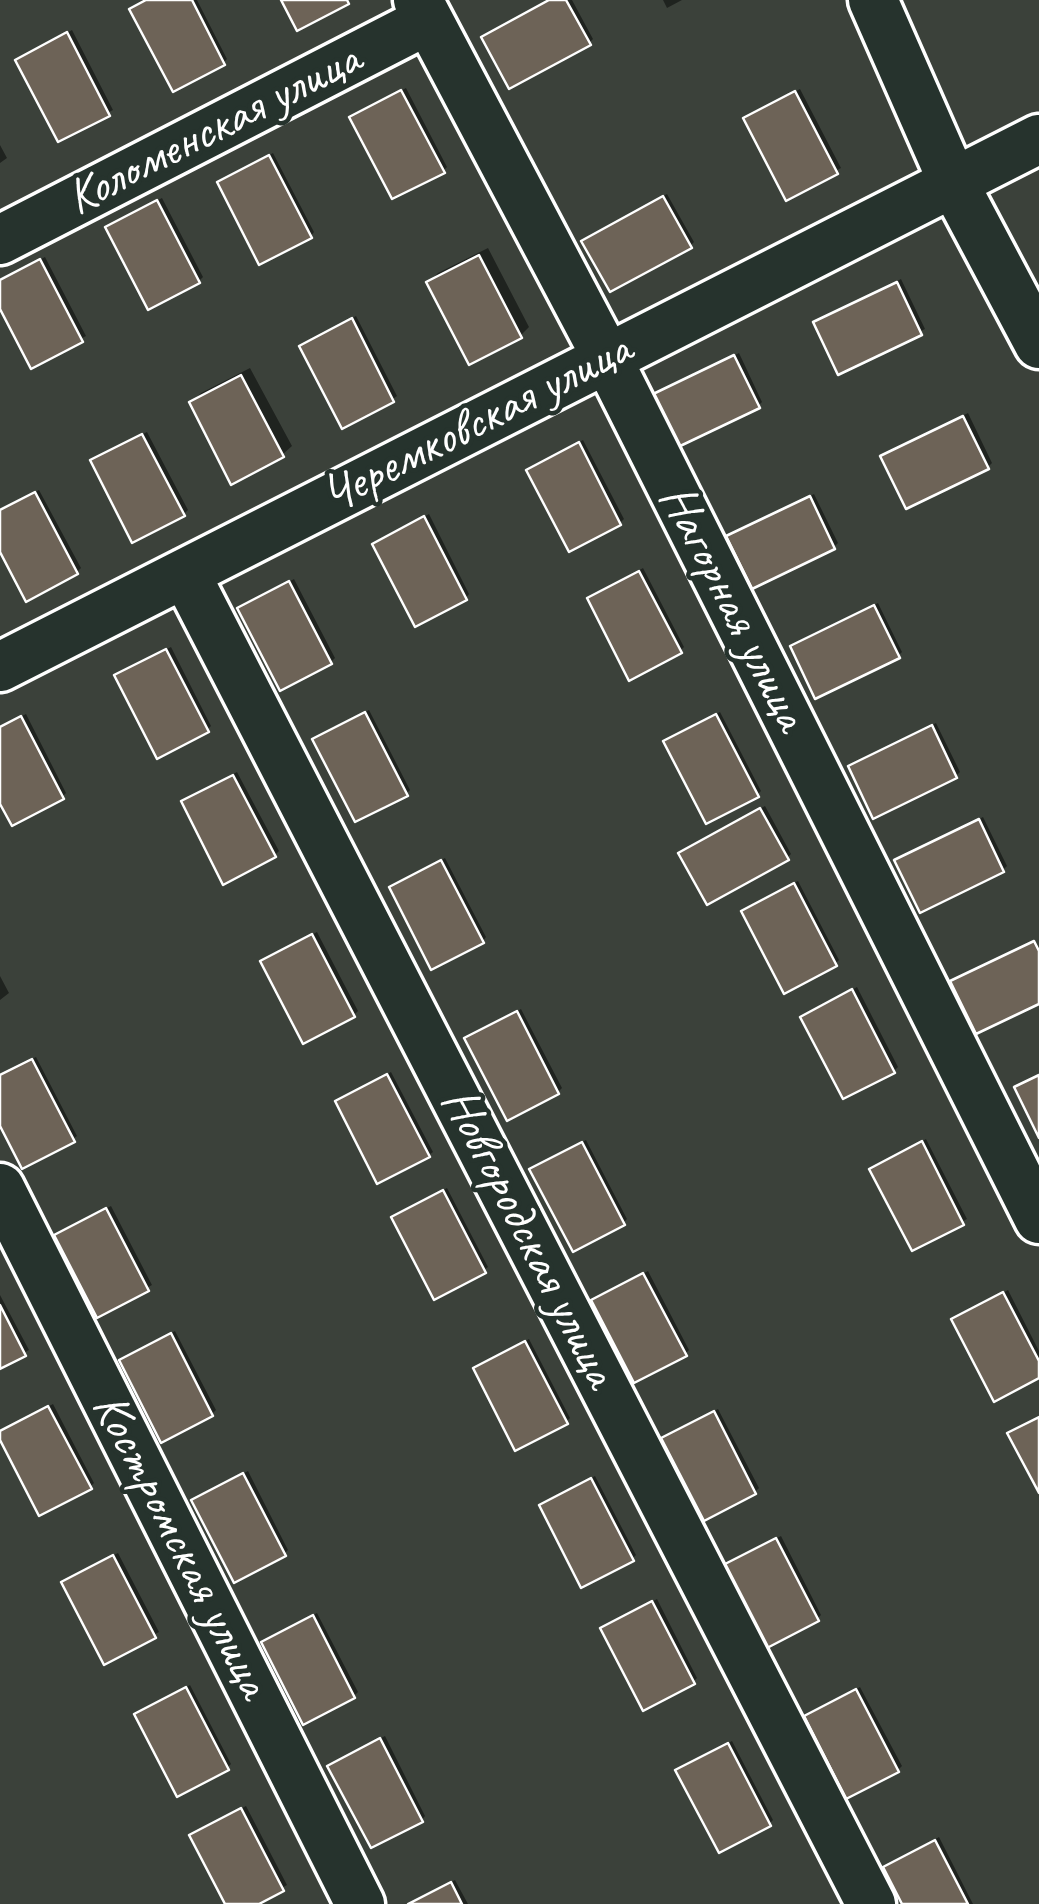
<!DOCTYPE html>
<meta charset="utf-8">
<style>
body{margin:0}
canvas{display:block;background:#3b413a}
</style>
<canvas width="1039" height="1904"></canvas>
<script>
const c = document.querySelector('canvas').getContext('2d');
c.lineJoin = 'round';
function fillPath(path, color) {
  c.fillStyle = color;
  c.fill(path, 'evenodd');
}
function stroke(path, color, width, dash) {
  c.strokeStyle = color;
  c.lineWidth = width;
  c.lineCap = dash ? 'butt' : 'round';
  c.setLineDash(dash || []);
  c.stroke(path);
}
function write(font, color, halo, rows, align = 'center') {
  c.font = font + ' Caveat,sans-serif';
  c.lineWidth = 9;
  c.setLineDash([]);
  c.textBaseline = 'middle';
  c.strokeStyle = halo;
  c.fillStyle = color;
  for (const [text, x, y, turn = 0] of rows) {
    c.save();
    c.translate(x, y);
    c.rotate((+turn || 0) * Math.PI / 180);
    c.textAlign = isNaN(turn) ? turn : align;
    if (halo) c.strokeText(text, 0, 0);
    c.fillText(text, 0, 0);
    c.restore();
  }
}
const shadow = new Path2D(`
 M147 0H197L227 59 223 63Z
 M550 0H572L593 39 589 43Z
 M663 0H682L667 8Z
 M72 30 113 110 59 139 18 60Z
 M406 88 447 167 443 171 352 117Z
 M800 89 841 168 787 198 750 115Z
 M0 145 7 158 0 163Z
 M273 153 314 232 311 236 224 179Z
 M667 194 694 242 690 246 588 237Z
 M162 198 203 277 199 281 112 224Z
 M488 248 529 327 520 336 429 282 438 273Z
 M45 257 86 336 32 365 0 303V280Z
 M901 279 925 329 840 372 816 323Z
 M356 316 397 396 393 399 302 346Z
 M739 353 762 402 758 406 654 396Z
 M250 368 292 446 282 455 192 402 201 393Z
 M968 413 992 463 988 467 883 456Z
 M147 432 188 510 184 514 97 457Z
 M583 440 624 519 620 523 529 470Z
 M39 490 81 568 77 572 0 547V510Z
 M814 494 838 543 834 547 729 537Z
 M429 514 469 594 466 598 375 544Z
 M643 568 684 647 680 651 590 598Z
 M294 579 335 658 331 662 244 605Z
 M878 603 902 652 898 656 793 646Z
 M171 647 211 726 207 730 121 672Z
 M369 710 410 790 406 794 319 736Z
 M720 712 761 791 757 795 670 738Z
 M26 714 66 793 62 797 0 798V727Z
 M936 723 960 772 956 776 851 766Z
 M237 772 279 851 275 855 188 798Z
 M765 806 791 854 787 858 685 850Z
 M983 817 1007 866 1003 870 898 860Z
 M445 858 486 937 483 941 392 887Z
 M798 881 839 960 835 964 748 907Z
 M317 932 358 1011 354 1015 267 958Z
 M0 976 9 993 0 1000Z
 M857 987 898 1067 894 1071 803 1017Z
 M521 1009 562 1088 558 1092 467 1038Z
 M36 1057 77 1136 73 1139 0 1120V1075Z
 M391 1072 433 1152 429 1155 342 1098Z
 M926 1139 967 1219 913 1248 872 1169Z
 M586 1140 627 1219 623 1223 536 1166Z
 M447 1188 488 1267 484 1270 394 1217Z
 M111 1206 152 1285 98 1315 61 1231Z
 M648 1271 689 1350 685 1354 594 1300Z
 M1008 1290 1039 1351V1375L954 1320Z
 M0 1295 29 1350 0 1367Z
 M175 1331 216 1410 212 1414 126 1357Z
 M529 1339 570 1418 566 1422 480 1365Z
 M53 1404 94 1483 90 1487 0 1435 3 1430Z
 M718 1409 759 1488 755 1492 668 1434Z
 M248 1471 288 1550 284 1554 198 1497Z
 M595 1476 636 1555 632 1559 542 1505Z
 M781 1536 821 1615 817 1619 730 1561Z
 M118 1553 159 1632 105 1662 68 1578Z
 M657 1599 697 1678 693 1682 607 1625Z
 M317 1613 358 1692 354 1696 268 1639Z
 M190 1685 231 1764 227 1768 137 1714Z
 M860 1687 902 1766 898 1770 807 1716Z
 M385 1736 425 1816 422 1820 334 1762Z
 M732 1741 773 1820 769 1824 682 1767Z
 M246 1806 287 1885 254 1904H227L196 1832Z
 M939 1837 973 1904H905L886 1867Z
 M455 1880 468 1904H409Z`);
const building = new Path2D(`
 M146 0H192L225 65 173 92 129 9Z
 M281 0H347L349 4 297 31Z
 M549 0H566L591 45 509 89 481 37Z
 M67 32 110 116 58 142 15 60Z
 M401 90 445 173 392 199 349 117Z
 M795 91 838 174 786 201 743 118Z
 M269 155 312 238 259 265 217 182Z
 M663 196 692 248 610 292 581 241Z
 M157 200 200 283 148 310 105 227Z
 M479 255 522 338 469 365 426 282Z
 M40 259 83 342 31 369 0 309V280Z
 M897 282 922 335 838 375 813 322Z
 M352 318 394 402 342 429 299 346Z
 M734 355 760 408 676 448 651 395Z
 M241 375 284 457 231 485 189 402Z
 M963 416 989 469 906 509 880 456Z
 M142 434 185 516 132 543 90 460Z
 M579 442 621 525 569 552 526 470Z
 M35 492 78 574 26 602 0 552V510Z
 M810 496 835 549 752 589 726 536Z
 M424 516 467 600 415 627 372 544Z
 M639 571 682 653 629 681 587 598Z
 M289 581 332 664 280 691 237 608Z
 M874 605 900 658 815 699 790 646Z
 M166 649 209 732 157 759 114 675Z
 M365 712 408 796 355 822 312 739Z
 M716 714 759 797 706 824 663 741Z
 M21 716 64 799 12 826 0 804V727Z
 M932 725 957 778 873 819 848 766Z
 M233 775 276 857 223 885 181 801Z
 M760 808 789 860 707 905 678 853Z
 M979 819 1004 872 920 913 894 860Z
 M441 860 484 943 431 970 389 887Z
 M794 883 837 966 784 994 741 911Z
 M312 934 355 1017 303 1044 260 961Z
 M1034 941 1039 951V1004L976 1034 950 981Z
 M852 989 895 1073 843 1099 800 1017Z
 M517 1011 559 1094 507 1121 464 1038Z
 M32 1059 75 1142 22 1169 0 1126V1075Z
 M387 1074 430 1157 377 1184 335 1101Z
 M1039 1075V1138L1014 1087Z
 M922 1141 964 1225 912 1251 869 1169Z
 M582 1142 625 1225 573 1252 529 1169Z
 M443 1190 486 1273 434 1300 391 1217Z
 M106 1208 149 1291 97 1318 54 1235Z
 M643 1273 687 1356 634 1383 591 1300Z
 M1003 1292 1039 1361V1378L994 1402 951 1319Z
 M0 1305 26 1356 0 1369Z
 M171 1333 213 1416 161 1443 119 1360Z
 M525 1341 568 1424 515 1451 473 1368Z
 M48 1406 92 1489 39 1516 0 1440V1431Z
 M714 1411 756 1494 704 1521 661 1438Z
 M1039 1417V1493L1007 1433Z
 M243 1473 286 1556 234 1583 191 1500Z
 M591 1478 634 1561 581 1588 539 1505Z
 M776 1538 819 1621 767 1648 723 1565Z
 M113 1555 156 1638 104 1665 61 1582Z
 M652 1601 695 1684 643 1711 600 1628Z
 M313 1615 355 1698 303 1725 261 1642Z
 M186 1687 229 1770 177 1797 134 1714Z
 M856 1689 899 1772 846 1799 804 1716Z
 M380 1738 423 1822 371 1848 327 1766Z
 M728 1743 771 1826 719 1853 675 1770Z
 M241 1808 284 1891 259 1904H225L189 1835Z
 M935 1840 968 1904H902L883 1867Z
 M451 1882 462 1904H408Z`);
const minor = new Path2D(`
 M418 0 607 358 1039 1219
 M873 0 953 182 1039 344
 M0 240 428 20
 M185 573 871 1904
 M0 667 1039 139
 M0 1188 360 1904`);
const streetNames = [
 ["Коломенская улица",214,130,-27],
 ["Черемковская улица",477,424,-27],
 ["Нагорная улица",732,608,63],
 ["Новгородская улица",528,1238,63],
 ["Костромская улица",180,1546,63]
];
fillPath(shadow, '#0007');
fillPath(building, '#6d6357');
stroke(building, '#fff', 2.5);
stroke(minor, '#fff', 55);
stroke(minor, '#26332d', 48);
write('50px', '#fff', '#26332d', streetNames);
</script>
